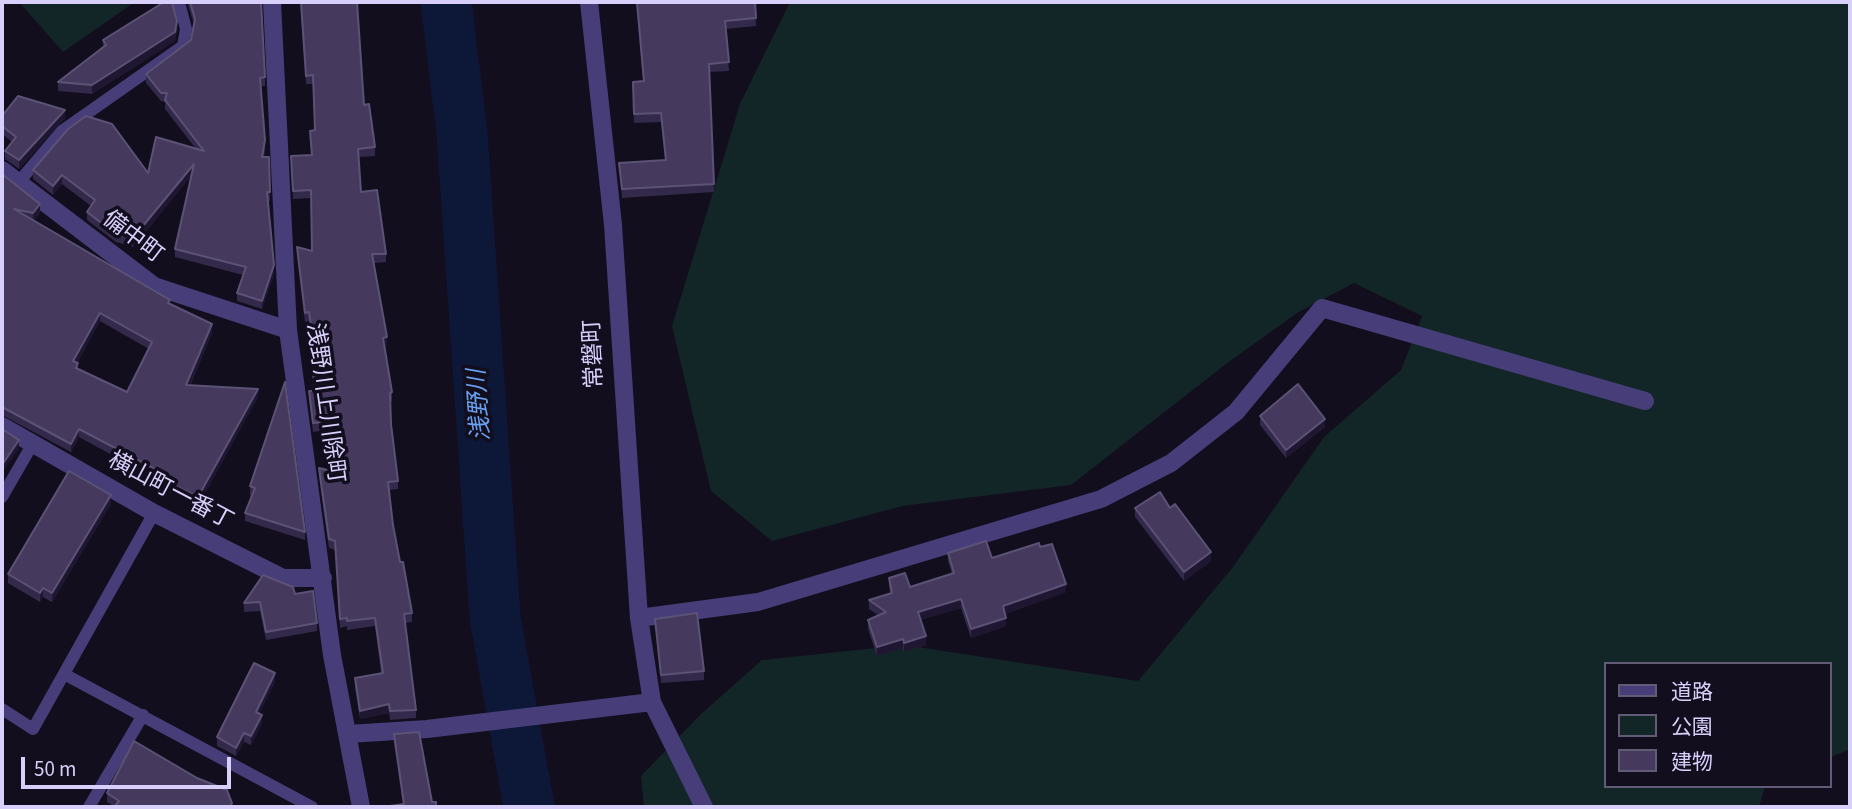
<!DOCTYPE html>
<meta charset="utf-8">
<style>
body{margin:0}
#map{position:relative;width:1852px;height:809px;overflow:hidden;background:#130e1e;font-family:"Source Sans 3","Noto Sans JP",sans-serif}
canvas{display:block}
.frame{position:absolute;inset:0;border:4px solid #d9cffb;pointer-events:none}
.legend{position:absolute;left:1604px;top:662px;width:228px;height:126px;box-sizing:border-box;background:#130e1e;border:2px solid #625b76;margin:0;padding:9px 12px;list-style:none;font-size:21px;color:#d9cffb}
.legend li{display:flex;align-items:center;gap:14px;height:35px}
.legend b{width:35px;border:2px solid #625b76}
.scale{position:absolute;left:21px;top:757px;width:210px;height:32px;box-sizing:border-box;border:4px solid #d9cffb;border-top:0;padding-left:9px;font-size:21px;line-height:24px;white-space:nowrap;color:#d9cffb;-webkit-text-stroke:5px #130e1e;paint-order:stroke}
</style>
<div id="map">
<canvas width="1852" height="809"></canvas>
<div class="frame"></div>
<ul class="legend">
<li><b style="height:9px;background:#473d79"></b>道路</li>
<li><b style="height:19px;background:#122527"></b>公園</li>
<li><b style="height:19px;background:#453a5d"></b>建物</li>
</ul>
<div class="scale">50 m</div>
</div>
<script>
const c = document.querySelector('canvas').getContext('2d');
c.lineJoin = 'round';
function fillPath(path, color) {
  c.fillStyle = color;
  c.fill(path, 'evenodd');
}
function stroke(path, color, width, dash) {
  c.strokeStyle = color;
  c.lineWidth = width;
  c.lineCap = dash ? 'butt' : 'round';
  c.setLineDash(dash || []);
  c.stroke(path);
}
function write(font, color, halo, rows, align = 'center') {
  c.font = font + ' "Source Sans 3","Noto Sans JP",sans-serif';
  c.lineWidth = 7;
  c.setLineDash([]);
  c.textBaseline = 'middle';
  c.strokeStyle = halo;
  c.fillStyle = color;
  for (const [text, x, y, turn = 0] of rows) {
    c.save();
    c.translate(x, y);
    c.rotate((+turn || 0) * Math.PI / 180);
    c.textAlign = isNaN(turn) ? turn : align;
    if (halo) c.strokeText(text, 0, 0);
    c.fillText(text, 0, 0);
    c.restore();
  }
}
const green = new Path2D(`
 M19 2H135L63 52Z
 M790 2H1850V749L1829 758V664H1605V786H1765L1759 807H644L641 776 701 714 762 660 905 645 1138 681 1233 567 1324 437 1401 370 1422 316 1354 283 1297 313 1226 364 1071 485 902 506 772 541 711 491 672 326 740 104Z`);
const river = new Path2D(`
 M446 2 462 133 495 617 529 807`);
const lane = new Path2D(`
 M18 183 62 131 183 46 186 29 179 2
 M2 497 32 445
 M64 674 312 807
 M2 709 33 729 154 513
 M89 807 143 715`);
const street = new Path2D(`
 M272 2 288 330 332 655 361 807
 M589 2 613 225 639 618 652 702 704 807
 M2 170 154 286 288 330
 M2 426 154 513 283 578H323
 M639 618 758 602 1101 499 1171 463 1236 412 1322 308 1645 401
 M348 734 427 729 652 702`);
const wall = new Path2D(`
 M187 2H261L265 77V86H261L265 149 264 157H269L270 201H268L274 274 262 309 237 301V293L243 275 175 257V249L191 176 133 247 116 242 87 220V212L91 206 62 184 53 195 33 179V170L148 173 196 149 165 109V102L161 101 146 83V74L191 40 194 24Z
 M300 2H357L364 105 375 147V156L359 157 361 192 386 254V262L374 263 387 346H385L392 392V401H390L391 424 398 481V489L389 490 393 525 400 562 412 613V622L405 623 416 710V718L390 720 389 713 360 719 355 687V678L381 673 375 626 347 630V626L340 628 335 550 329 548 319 477V468L338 473 333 429 313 432 309 399V391H314L312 375V367L316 366 309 321 305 322 297 256V247L312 251 311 198 293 199 291 156 311 155 310 131 315 130 313 84H306Z
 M629 2H755L756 26 726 29 729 71 709 72 714 192 622 198 619 163 665 160 661 122 634 123 633 82 643 81 636 2 629 3Z
 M177 29 175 41 92 94 58 91V82L103 47V40Z
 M2 116 65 118 19 169 5 159V151L12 142 2 134Z
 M2 174 40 213 34 220 170 303 212 333 190 386 258 397 198 506 152 484V477L79 437 71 452 2 415ZM100 321 149 349 127 392 78 369 77 363Z
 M285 382 305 532V540L245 521V513L252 496 250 495V486Z
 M1260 416 1325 427 1286 458 1260 425Z
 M111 504 52 602 43 597 40 602 8 583V574Z
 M1135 508H1170L1211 561 1184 581 1135 517Z
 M948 553 992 558 1066 592 1005 614 1006 626 971 638 961 608 920 620 926 645 904 652 903 648 877 656 868 629V620L878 615 869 609V600L890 593 889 586V578L910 587 952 574 948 561Z
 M295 594 317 623V631L266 640 260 611 244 612V603Z
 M655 619 704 671V680L661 683Z
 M275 682 259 713 262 723 251 745 244 742 236 756 217 746V737Z
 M394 734 432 802 403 804 394 743Z
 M107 793 232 807H115L107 802Z`);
const shadedWall = new Path2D(`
 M177 21 175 41 92 94V85Z
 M65 110V118L19 169V160Z
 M194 164V173L133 247V238Z
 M62 175V184L53 195V186Z
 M40 204V213L33 221V213Z
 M274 265V274L262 309V301Z
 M100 313V321L73 370V361Z
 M212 324V333L186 394V385Z
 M387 337V346L383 347V338Z
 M258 389V397L198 506V497Z
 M1325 419V427L1286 458V450Z
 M79 429V437L71 452V444Z
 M19 440V449L2 473V465Z
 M111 495V504L52 602V593Z
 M1211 552V561L1184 581V572Z
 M1066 584V592L1003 615V606Z
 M43 588V597L40 602V593Z
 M961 599V608L918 621V612Z
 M1006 618V626L971 638V629Z
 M926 636V645L904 652V643Z
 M903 639V648L877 656V647Z
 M275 673V682L256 721V712Z
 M389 704V713L360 719V711Z
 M262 715V723L251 745V736Z
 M244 733V742L236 756V748Z`);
const building = new Path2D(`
 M164 2H172L177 21 175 32 92 85 58 82 106 45 103 40Z
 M190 2H261L265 77 260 78 265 140 262 157H269L270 192H267L274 265 262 301 237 293 246 267 175 249 194 164 133 238 116 234 87 212 95 200 62 175 53 186 33 170 68 129 86 116 112 124 148 173 156 137 204 151 165 100 167 93H161L146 74 191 40 195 19Z
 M301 2H357L364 105 369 104 375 147 358 149 361 192 377 190 386 254H372L387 337 383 338 392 392 390 393 391 424 398 481 388 482 393 525 400 562H403L412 613 404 614 416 710 390 711 389 704 360 711 355 678 383 673 375 618 347 621V618L340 619 335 541 329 539 319 468 340 473 333 421 313 423 309 391H316L312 367 317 366 309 312 305 313 297 247 312 251 311 190 293 191 291 156 312 155 310 131 315 130 313 75 306 76Z
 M637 2H755L756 18 725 21 729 62 709 64 714 184 622 189 619 163 666 160 661 113 634 114 633 82 644 81Z
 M18 96 65 110 19 160 5 151 16 137 2 126V116Z
 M2 174 40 204 33 213 14 209 170 300 168 303 212 324 186 385 258 389 198 497 152 475 155 469 79 429 71 444 2 407ZM100 313 152 342 127 392 76 368 78 363 73 361Z
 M285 382 305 532 245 513 255 488 250 486Z
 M1298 384 1325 419 1286 450 1260 416Z
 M2 429 19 440 2 465Z
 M69 471 111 495 52 593 43 588 40 593 8 574Z
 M1160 492 1170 508 1175 504 1211 552 1184 572 1135 508Z
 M986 541 992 558 1039 543 1040 547 1052 544 1066 584 1003 606 1006 618 971 629 961 599 918 612 926 636 904 643 903 639 877 647 868 620 886 612 869 600 892 593 889 578 905 573 910 587 954 573 948 553Z
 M263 575 293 587 295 594 313 591 317 623 266 632 260 602 244 603Z
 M697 613 704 671 661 675 655 619Z
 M254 663 275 673 256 712 262 715 251 736 244 733 236 748 217 737Z
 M419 732 432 802H436V807H390V806L404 804 394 734Z
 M134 741 197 778 227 790 232 803 230 807H114L119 801 107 793Z`);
const streetNames = [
 ["備中町",132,238,37],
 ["常磐町",595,354,-93],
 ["浅野川上川除町",324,403,82],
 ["横山町一番丁",170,492,28]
];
const waterNames = [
 ["浅野川",481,405,-94]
];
fillPath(green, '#122527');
stroke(river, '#0d1738', 51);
stroke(lane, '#473d79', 12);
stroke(street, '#473d79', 18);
fillPath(wall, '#33294a');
fillPath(shadedWall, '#1f1631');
fillPath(building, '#453a5d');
stroke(building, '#5c5276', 2);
write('23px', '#d9cffb', '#130e1e', streetNames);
write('italic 24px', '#67a0f1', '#130e1e', waterNames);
</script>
